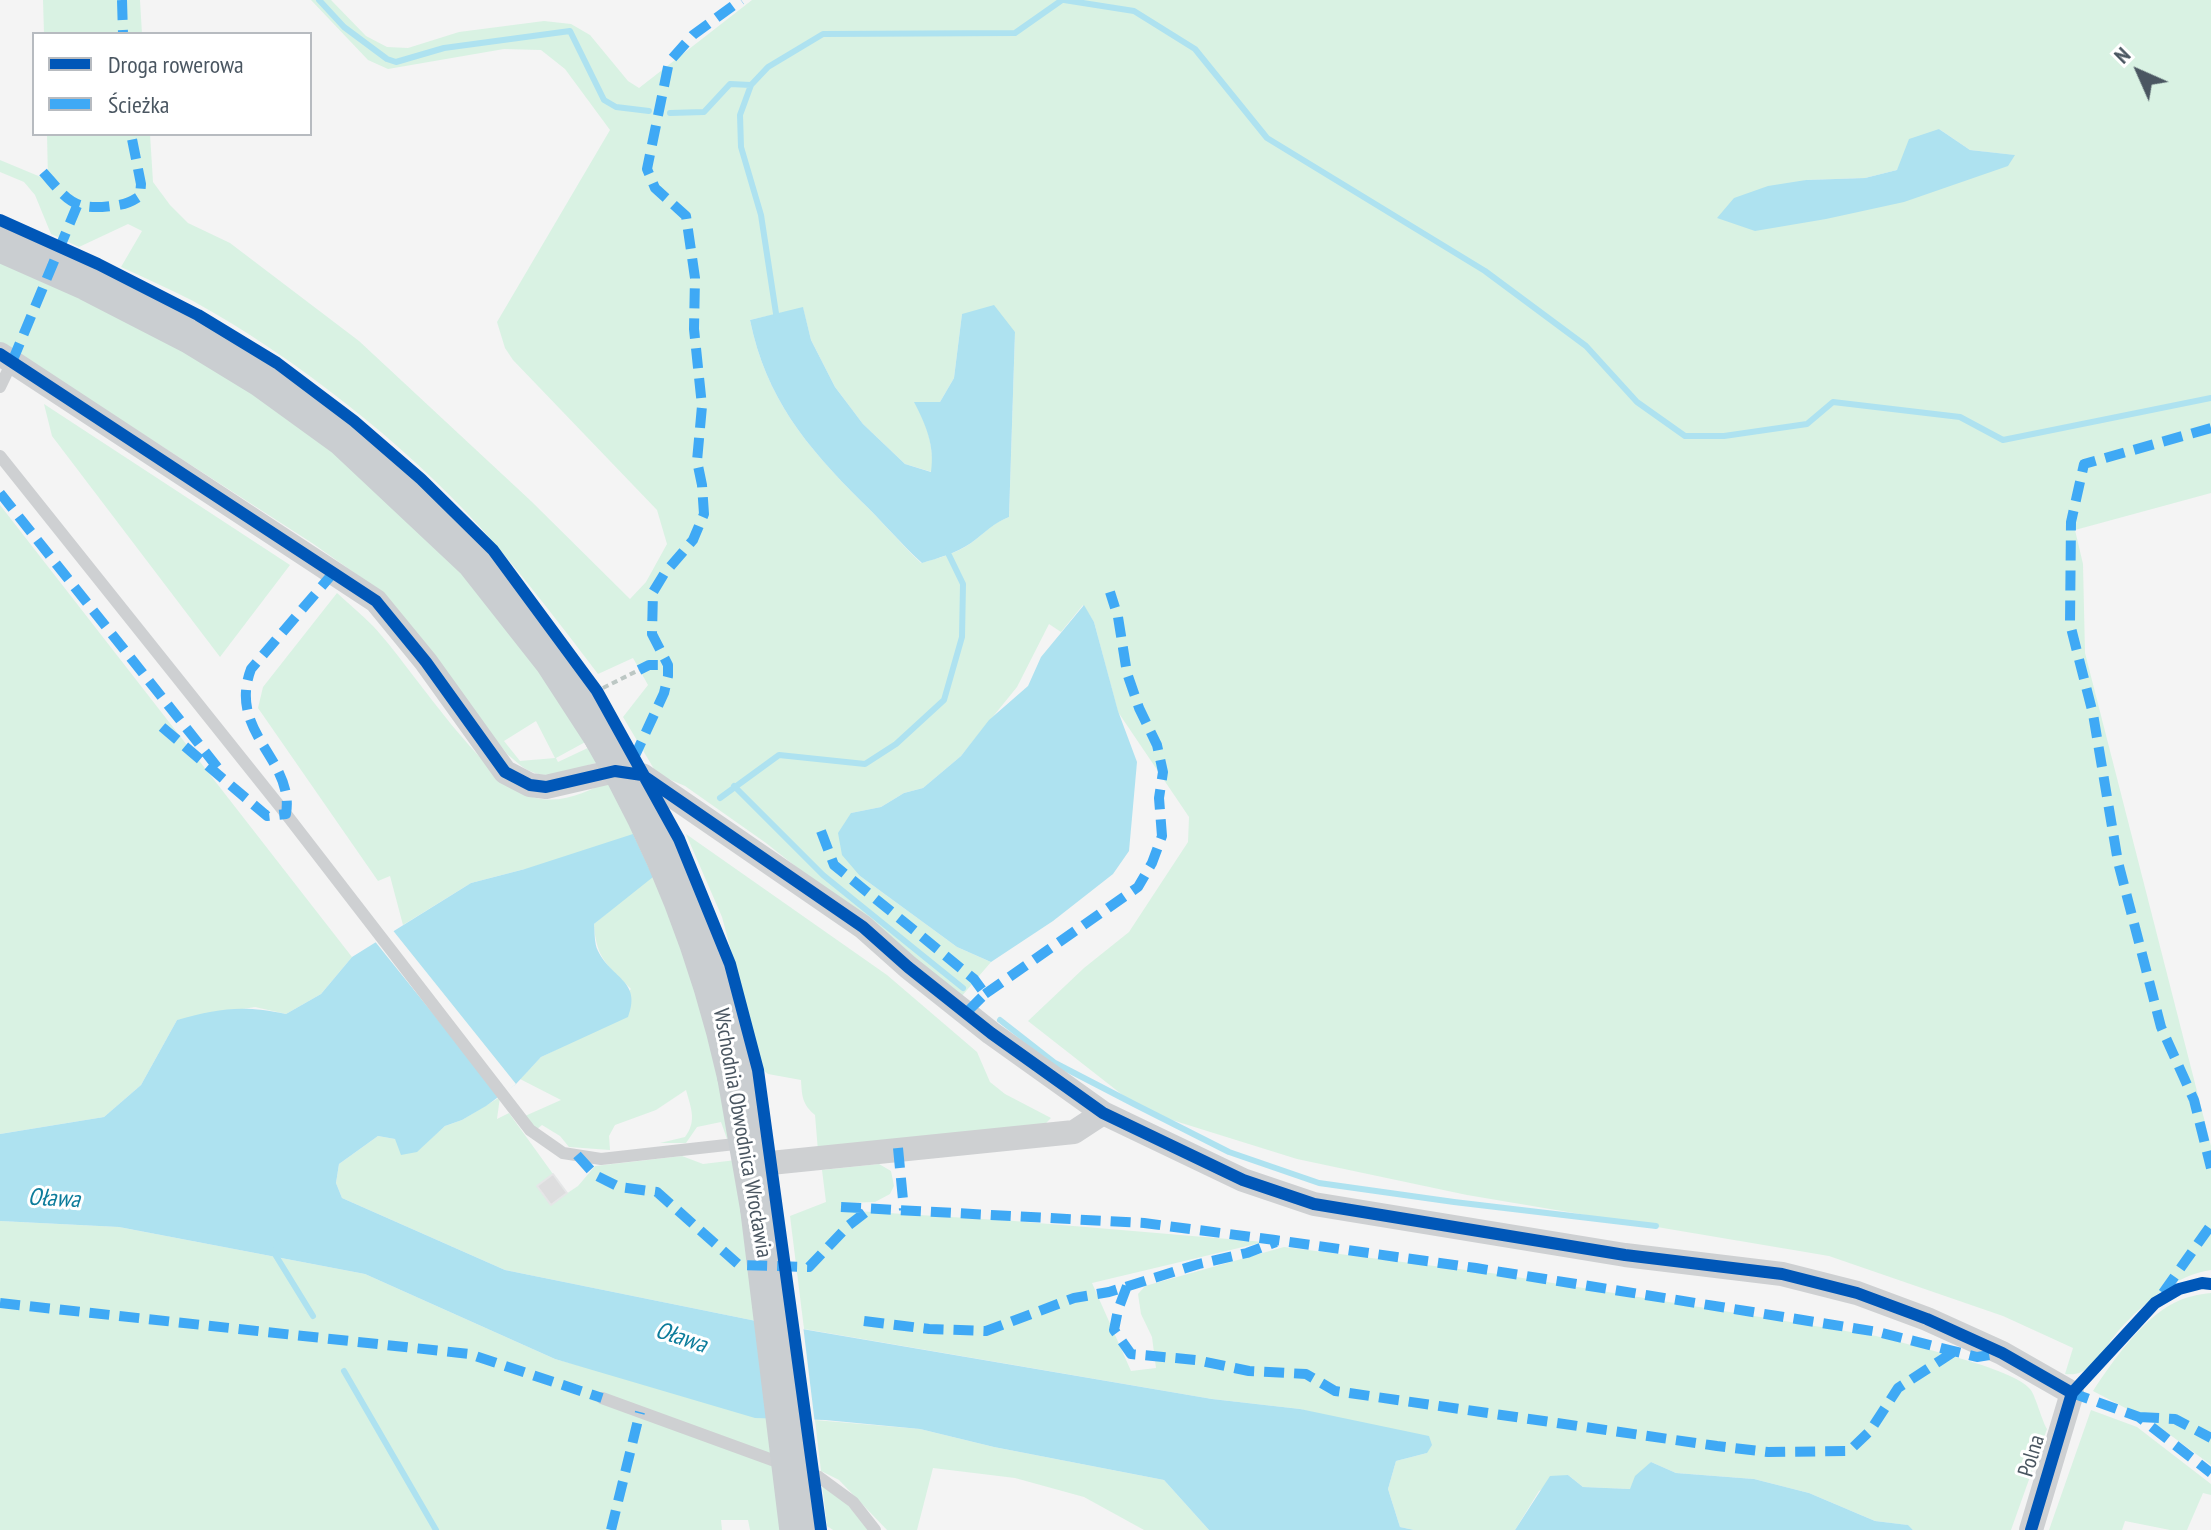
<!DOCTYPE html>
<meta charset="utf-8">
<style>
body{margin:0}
#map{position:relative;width:2211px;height:1530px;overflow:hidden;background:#f4f4f4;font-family:"PT Sans Narrow",sans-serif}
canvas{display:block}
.legend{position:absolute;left:32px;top:32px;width:280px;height:104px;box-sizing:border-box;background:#fff;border:2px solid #b7bbc0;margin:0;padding:10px 14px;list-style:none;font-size:24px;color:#4a5661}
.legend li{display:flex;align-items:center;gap:16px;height:40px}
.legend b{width:40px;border:2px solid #b7bbc0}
.north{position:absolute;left:2099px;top:32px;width:80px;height:80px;-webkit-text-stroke:6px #fff;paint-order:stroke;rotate:315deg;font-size:22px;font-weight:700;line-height:32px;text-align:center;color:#4a5661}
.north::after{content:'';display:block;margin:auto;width:28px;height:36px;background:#4a5661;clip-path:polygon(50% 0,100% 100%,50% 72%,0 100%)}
</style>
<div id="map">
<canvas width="2211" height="1530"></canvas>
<ul class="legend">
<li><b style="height:10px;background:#0057b8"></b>Droga rowerowa</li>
<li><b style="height:10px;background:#3fa9f5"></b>Ścieżka</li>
</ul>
<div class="north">N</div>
</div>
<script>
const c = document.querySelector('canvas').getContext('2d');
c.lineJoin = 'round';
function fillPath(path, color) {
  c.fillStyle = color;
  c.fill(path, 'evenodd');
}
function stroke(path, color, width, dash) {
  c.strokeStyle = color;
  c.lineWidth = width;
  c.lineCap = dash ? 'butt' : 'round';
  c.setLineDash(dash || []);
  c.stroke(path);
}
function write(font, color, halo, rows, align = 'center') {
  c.font = font + ' "PT Sans Narrow",sans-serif';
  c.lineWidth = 6;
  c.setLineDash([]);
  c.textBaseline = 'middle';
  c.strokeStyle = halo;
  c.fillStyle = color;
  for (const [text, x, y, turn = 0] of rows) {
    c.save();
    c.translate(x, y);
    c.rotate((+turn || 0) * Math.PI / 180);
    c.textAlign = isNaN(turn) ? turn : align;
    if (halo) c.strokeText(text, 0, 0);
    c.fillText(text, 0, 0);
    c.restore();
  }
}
const green = new Path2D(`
 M43 0H140L142 34H44Z
 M311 0H331L366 36 387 47 408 48 459 32 544 21 571 24 590 35 628 81 639 88 752 0H2211V493L2075 530 2083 564 2085 653 2211 1146V1270C2175 1275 2144 1303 2119 1330 2109 1342 2100 1358 2088 1368 2080 1374 2074 1375 2065 1374L2073 1348 2003 1316 1829 1256 1467 1195 1297 1159 1143 1111 1028 1021 1084 968 1129 932 1188 842 1189 817 1118 712 1094 622 1083 605 1061 632 1049 624 1017 687 961 756 923 788 904 793 881 807 851 813 860 876 957 947 991 962 961 997 766 843 685 786 657 774 623 717 648 685 633 658 598 674C560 624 522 574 480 527 404 443 293 356 193 301 170 289 145 278 121 267L142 231 128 224 79 247 51 234 35 195 24 182 0 172V160L48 180 47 134H150L153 182 170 205 188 223 230 243 359 341 531 501 630 599 646 582 667 544 657 510 513 360 505 348 497 322 610 130 565 69 541 50 504 49 388 69 368 60ZM1939 129 1970 150 2014 155 1717 218 1806 180 1865 178 1897 170ZM803 308 811 340 835 387 863 424 905 464 932 472C934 445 927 426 915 402H940L954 378 962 314 1015 332 1009 517C992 523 985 533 971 543 956 554 938 558 921 563 900 543 882 521 861 501 806 446 766 398 750 320Z
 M0 254 113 308 298 417 488 597 589 740 556 758 558 762 592 746 601 761C580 767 551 782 530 771 522 768 515 760 508 755L376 588 312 543 0 342ZM536 721 555 758 520 761 504 741Z
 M44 404 290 565 220 657 52 436Z
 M0 505 352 957 321 994 286 1014 255 1007 177 1020 141 1085 104 1117 0 1134Z
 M337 593C349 604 362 615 373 626 411 666 485 785 536 798 563 804 588 792 611 779L619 789 703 1002 731 1138 727 1139 721 1122 697 1127 686 1143H660L685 1137C697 1121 691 1108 686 1090L656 1110 615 1125 609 1136 610 1150 569 1147 560 1136 542 1125 536 1130 525 1116 561 1100 520 1079 541 1057 583 1036 631 989C608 966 596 959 594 924L615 906 525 869 471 883 403 925 390 876 378 881 258 708 263 687Z
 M686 834 887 975 977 1052 990 1082 1005 1094 1051 1118 1044 1125 818 1151 815 1115C802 1104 802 1096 801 1080L768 1074 763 1070 722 917Z
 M500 1097 497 1119 509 1113 553 1174 551 1204 578 1186 595 1166 682 1156 703 1164 736 1160 761 1322 505 1270 342 1198 336 1183 339 1164 378 1136 395 1139 416 1152 445 1126 462 1120Z
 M879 1164 891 1171 894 1186 890 1194 875 1202 841 1203V1210L1014 1221 1264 1242 1092 1283 1131 1371 1156 1368 1152 1337 1141 1314 1138 1294 1145 1286 1284 1247 1498 1274 1876 1336C1905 1344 2014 1368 2030 1389 2035 1394 2042 1421 2047 1429L2011 1530H1913L1907 1525 1875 1521 1809 1493 1754 1479 1676 1473 1651 1462 1631 1489 1583 1487 1568 1475 1539 1491 1515 1530H1414L1400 1527 1388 1489 1396 1461 1427 1453 1300 1409 1212 1399 804 1329 790 1216 826 1202 822 1170Z
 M0 1221 119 1227 365 1274 555 1359 774 1419 786 1530H750L748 1520H721L722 1530H0Z
 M2211 1293V1465L2154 1423 2093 1391C2111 1363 2144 1317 2174 1303 2185 1297 2199 1294 2211 1293Z
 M2091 1410 2137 1427 2211 1484V1495L2203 1493 2187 1530H2170L2125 1521 2122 1530H2049Z
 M815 1420 920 1429 994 1447 1164 1480 1209 1530H1144L1084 1497 1015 1478 933 1468 917 1530H887L839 1480 821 1471Z
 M822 1484 848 1505 868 1530H833L827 1526Z`);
const water = new Path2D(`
 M1939 129 1970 150 2015 155 2008 166 1904 202 1826 219 1755 231 1717 218 1734 198 1768 186 1806 180 1865 178 1897 170 1909 139Z
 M994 305 1015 332 1009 517C993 523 985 533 971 543 956 553 939 558 922 563 900 543 882 521 861 501 806 446 766 398 750 320L803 307 811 340 835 387 863 424 905 464 931 472C935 446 926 425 914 402H940L954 378 962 314Z
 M1084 605 1094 622 1118 711 1137 762 1129 851 1113 874 1053 921 991 962 957 947 860 876 842 855 838 833 851 813 881 807 904 793 923 788 961 756 989 720 1028 686 1041 657Z
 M633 834 653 877 594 924C595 933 594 943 598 951 612 979 642 981 628 1017L541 1057 516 1084 486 1106 462 1120 445 1126 417 1152 401 1155 395 1139 378 1136 339 1164 336 1183 342 1198 505 1270 761 1322 1212 1399 1300 1409 1429 1436 1432 1445 1427 1453 1396 1461 1388 1489 1400 1527 1414 1530H1209L1164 1480 994 1447 920 1429 825 1420 755 1418 555 1359 365 1274 119 1227 0 1221V1134L104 1117 141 1085 177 1020C219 1008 244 1005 286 1014L321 994 352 957 471 883 525 869Z
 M1651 1462 1676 1473 1754 1479 1809 1493 1875 1521 1908 1525 1913 1530H1515L1550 1476 1568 1475 1583 1487 1630 1489 1635 1476Z`);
const pier = new Path2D(`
 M391 928 516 1084 500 1097 373 939Z
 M761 1318 803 1325 815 1424 774 1423Z`);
const stream = new Path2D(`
 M319 0 344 27 387 59 396 62 444 48 570 31 604 100 616 107 649 111
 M1064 0 1134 11 1195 49 1267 138 1485 271 1586 346 1637 402 1685 436H1724L1807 424 1833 402 1960 417 2003 440 2211 398
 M670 113 704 112 730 84 751 85
 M777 320 761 215 741 147 740 115 751 85 768 67 823 34 1015 33 1062 0
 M734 786 823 875 963 988
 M720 798 779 755 865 764 896 744 944 700 962 637 963 584 947 551
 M1000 1020 1055 1063 1134 1104 1229 1152 1319 1183 1454 1202 1656 1226
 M273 1251 313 1316
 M344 1371 436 1530`);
const building = new Path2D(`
 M553 1174 567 1193 551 1205 537 1186Z`);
const path = new Path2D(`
 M603 688 639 670`);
const lane = new Path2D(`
 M0 387 12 362
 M0 456 286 814 530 1130 563 1153 601 1159 744 1143
 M602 1398 819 1477 853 1502 875 1530`);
const street = new Path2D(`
 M0 354 376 601 426 662 505 772 530 785 546 787 615 771 642 775 863 927 908 967 991 1033 1103 1113 1243 1180 1314 1204 1625 1255 1782 1274 1857 1293 1927 1319 2002 1353 2072 1393 2031 1530
 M751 1165 1074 1132 1103 1113`);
const primary = new Path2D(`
 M0 243 88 282 191 335 263 379 343 437 475 561 553 660 603 737
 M736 1076 759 1208`);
const primaryBridge = new Path2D(`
 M603 737C666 844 709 955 736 1076
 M759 1208 798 1527`);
const quiet = new Path2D(`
 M122 0 123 34
 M43 172C67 199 72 211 111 206 123 205 130 203 140 196L141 184 131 134
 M12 362 77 206
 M2211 428 2084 464 2071 522 2070 624 2093 714 2118 862 2161 1027 2194 1100 2211 1168
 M0 493 218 768
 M639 670 649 665H668
 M162 727 267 816 286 814C295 759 227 733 251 669L334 572
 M633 760 664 693 668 676V665L652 634 653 592 664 574 693 540 704 514 702 485 697 461 702 406 694 329 695 278 686 216 655 188 647 169 669 62 693 35 741 0
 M821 831 834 865 974 979 985 994 966 1013
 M985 994 1138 887 1152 863 1162 836 1159 798 1163 772 1157 745 1139 708 1127 673 1118 617 1110 592
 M898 1148 904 1210
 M577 1155 595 1175 619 1187 657 1192 739 1265 809 1267 849 1225 871 1208
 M841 1207 1144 1223 1275 1240 1476 1268 1878 1332 1977 1357 1997 1354
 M1127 1286 1118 1310 1114 1330 1131 1354 1196 1360 1249 1371 1306 1374 1335 1391 1717 1446 1768 1452 1849 1451 1870 1431 1898 1388 1955 1351
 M2163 1293 2211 1225
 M0 1303 469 1354 602 1398
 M864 1321 929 1329 986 1331 1074 1298 1109 1292 1199 1264 1247 1253 1276 1242
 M2074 1391 2072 1393 2139 1417 2211 1473
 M2139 1417 2175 1419 2211 1438
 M611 1530 640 1412`);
const cycleway = new Path2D(`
 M0 220 98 264 198 315 277 363 354 421 421 479 493 550 597 691 679 839 730 964 758 1070 821 1530
 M0 354 376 601 426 662 505 772 530 785 546 787 615 771 642 775 863 927 908 967 991 1033 1103 1113 1243 1180 1314 1204 1625 1255 1782 1274 1857 1293 1927 1319 2002 1353 2072 1393
 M2031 1530 2072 1393 2155 1303 2179 1289 2202 1283 2211 1284`);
const streetNames = [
 ["Wschodnia Obwodnica Wrocławia",742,1133,80],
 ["Polna",2032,1456,-73]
];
const waterNames = [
 ["Oława",54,1199,3],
 ["Oława",681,1338,18]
];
fillPath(green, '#d9f2e3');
fillPath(water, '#aee2f0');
fillPath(pier, '#f4f4f4');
stroke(stream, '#aee2f0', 6);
fillPath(building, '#ddddde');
stroke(building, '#e5e6e7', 2);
stroke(path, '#bcc7c4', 4, [6, 4]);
stroke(lane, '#ced0d2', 12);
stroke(street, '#ced0d2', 24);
stroke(primary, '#caced1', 38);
stroke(primaryBridge, '#caced1', 38);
stroke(quiet, '#3fa9f5', 10, [20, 10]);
stroke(cycleway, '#0057b8', 12);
write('22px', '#4a5661', '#fff', streetNames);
write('italic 24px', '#0c7c9b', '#fff', waterNames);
</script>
